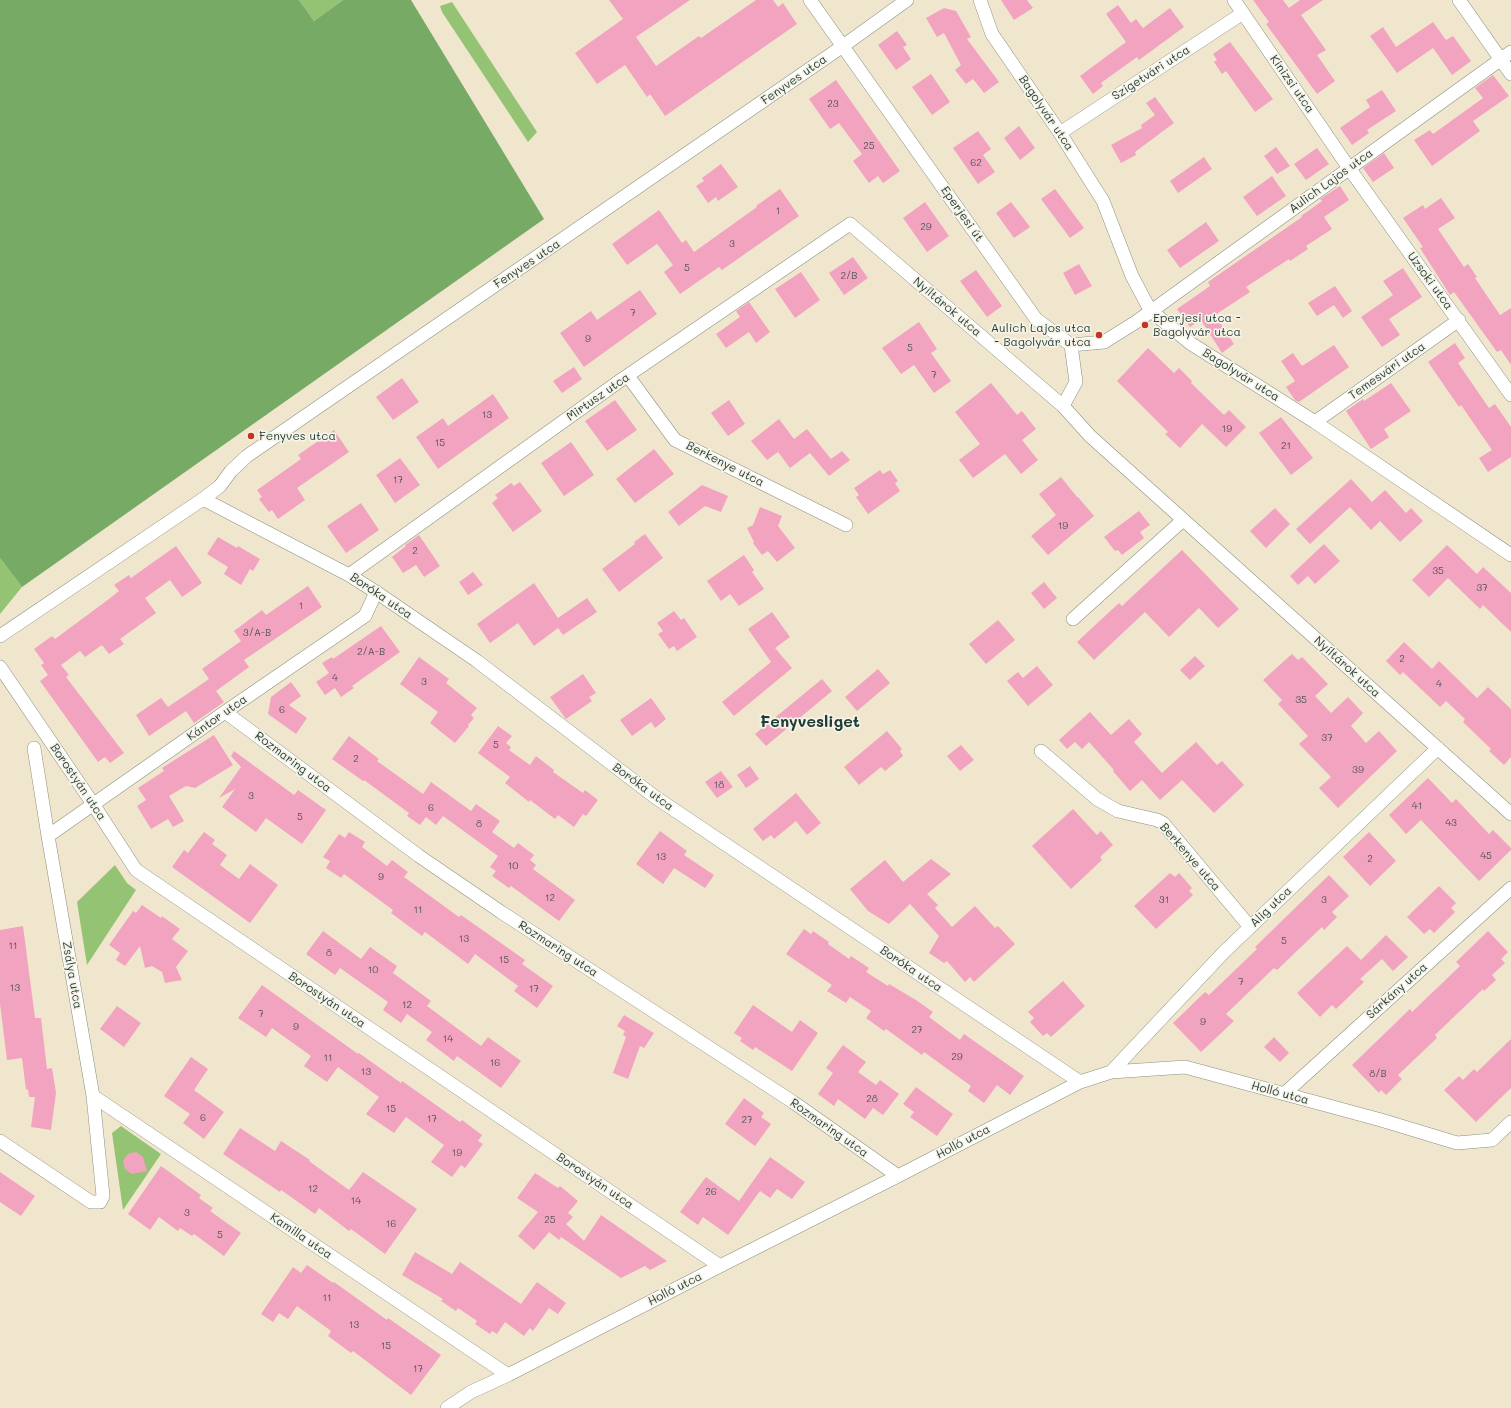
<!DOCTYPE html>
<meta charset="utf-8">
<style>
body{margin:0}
canvas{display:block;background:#f0e6cd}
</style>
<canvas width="1511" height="1408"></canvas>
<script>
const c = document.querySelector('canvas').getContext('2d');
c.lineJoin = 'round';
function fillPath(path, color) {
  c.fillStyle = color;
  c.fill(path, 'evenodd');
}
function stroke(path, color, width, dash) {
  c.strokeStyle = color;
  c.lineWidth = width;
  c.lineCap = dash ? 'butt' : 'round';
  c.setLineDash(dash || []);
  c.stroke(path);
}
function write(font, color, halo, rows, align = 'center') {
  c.font = font + ' Mali,sans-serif';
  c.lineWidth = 3.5;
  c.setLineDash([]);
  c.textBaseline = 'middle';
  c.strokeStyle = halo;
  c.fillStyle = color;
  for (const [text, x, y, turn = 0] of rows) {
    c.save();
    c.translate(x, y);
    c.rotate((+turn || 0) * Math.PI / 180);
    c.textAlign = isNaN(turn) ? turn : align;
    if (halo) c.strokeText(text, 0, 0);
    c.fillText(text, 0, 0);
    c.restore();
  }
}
const green = new Path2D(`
 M299 0H343L314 21Z
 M452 2 537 132 528 142 442 12 440 6Z
 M0 558 22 587 0 614Z
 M115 865 127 883 136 890 87 965 77 902Z
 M121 1126 161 1154 123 1210 112 1133Z`);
const forest = new Path2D(`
 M0 0H299L314 21 343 0H411L544 219 22 587 0 558Z`);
const building = new Path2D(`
 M609 0H690L636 37 656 66 699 36 701 38 756 0H773L778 7 783 3 797 24 665 116 650 94 647 97 625 65 597 84 575 53 623 19Z
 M1001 0H1027L1033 8 1014 20Z
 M1253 0H1283L1289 8 1300 0H1323L1301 15 1326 50 1317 55 1335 81 1317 94 1266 24 1269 22Z
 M1118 5 1131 23 1136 19 1143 28 1170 8 1184 27 1139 60 1137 57 1101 83 1103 86 1093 94 1080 76 1126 42 1106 14Z
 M944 8 956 11 971 37 967 39 999 82 984 93 973 79 966 84 955 70 961 65 944 33 937 37 926 18Z
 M1433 22 1446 40 1453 36 1471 61 1452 75 1433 48 1397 73 1370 36 1383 27 1396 47Z
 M897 31 907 45 903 47 911 59 896 70 878 45Z
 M1230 42 1273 99 1255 112 1226 71 1222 74 1214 62 1217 60 1213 54Z
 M931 74 950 102 932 115 912 87Z
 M1493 75 1509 96 1473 121 1480 131 1432 166 1414 140 1430 130 1433 134 1483 98 1475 88Z
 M836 80 900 171 883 183 878 176 869 183 853 161 862 154 839 123 830 129 809 99Z
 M1382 90 1396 111 1367 130 1369 133 1352 145 1340 128 1370 107 1366 100Z
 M1155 97 1174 123 1135 152 1136 155 1121 163 1111 145 1142 128 1141 125 1155 115 1146 103Z
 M1019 126 1035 148 1020 160 1004 138Z
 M978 131 991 149 983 155 995 172 978 184 953 148Z
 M1276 147 1290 166 1277 174 1264 156Z
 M1317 148 1329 164 1306 180 1294 164Z
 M1384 153 1394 168 1373 182 1363 168Z
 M1204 157 1212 169 1178 193 1170 181Z
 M721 164 738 187 718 201 716 197 708 203 696 186 704 181 702 178Z
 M1272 176 1286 196 1257 216 1243 197Z
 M1340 186 1349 200 1324 217 1332 229 1306 246 1308 249 1290 261 1289 259 1246 287 1250 292 1215 315 1234 344 1222 353 1201 320 1190 327 1177 309 1210 286 1208 282 1302 217 1301 216 1322 201 1320 199Z
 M780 189 799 216 722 270 719 267 680 294 664 272 673 265 657 244 627 265 612 244 659 210 682 243 686 240 694 252 757 207 756 206Z
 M1055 189 1084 228 1070 238 1041 199Z
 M1441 198 1455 218 1438 229 1464 267 1468 264 1477 277 1475 278 1500 315 1511 308V365L1501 350 1497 352 1454 292 1450 295 1420 248 1423 247 1403 218 1423 205 1425 209Z
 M925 202 949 236 927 252 903 218Z
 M1011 202 1030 227 1014 238 996 213Z
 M1206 222 1219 241 1180 268 1167 250Z
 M853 257 868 278 844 295 829 273Z
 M1079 264 1092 286 1075 295 1063 273Z
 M1403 268 1422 297 1389 319 1400 335 1382 347 1361 317 1393 295 1383 281Z
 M976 270 1002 306 987 317 960 281Z
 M801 272 820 300 795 318 775 289Z
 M1335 286 1352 311 1343 318 1334 305 1317 316 1308 303Z
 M640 290 657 314 584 367 560 333 591 311 597 320Z
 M749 302 770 332 756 343 749 332 726 348 716 334 740 317 736 311Z
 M919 322 937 349 931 353 951 381 934 393 914 365 901 374 882 348Z
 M1455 343 1465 358 1458 363 1489 408 1495 404 1511 427V457L1488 472 1479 458 1492 450 1461 405 1459 407 1428 362Z
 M1334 345 1349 367 1299 402 1295 400 1286 387 1295 381 1281 361 1293 353 1302 366Z
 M1148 348 1174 373 1179 368 1192 381 1191 383 1224 415 1229 410 1246 427 1226 447 1202 424 1180 448 1165 434 1168 432 1117 381Z
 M574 367 582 379 562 393 553 381Z
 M402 378 419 402 393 420 376 397Z
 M991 383 1017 415 1022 411 1036 429 1022 440 1038 460 1021 474 1005 454 973 478 959 460 980 444 955 412Z
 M1391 383 1411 411 1384 429 1389 437 1371 449 1346 411 1363 399 1364 401Z
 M493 394 509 418 438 469 416 437 443 418 448 426Z
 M615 400 637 430 607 451 585 421Z
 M729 400 745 424 728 436 711 413Z
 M1281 417 1313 458 1291 475 1259 433Z
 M779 419 794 439 807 429 831 459 842 451 850 460 829 476 810 453 790 468 778 452 767 460 751 441Z
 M334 430 349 452 297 488 305 500 278 519 272 510 269 512 259 499 262 497 257 490 301 459 298 455Z
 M571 442 594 475 564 496 541 463Z
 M654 449 674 474 635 503 616 479Z
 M400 458 420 485 395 503 376 475Z
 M880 470 883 474 890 470 898 481 895 483 900 491 868 514 856 497 859 495 854 488Z
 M1061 477 1077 497H1078L1094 516 1048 555 1031 536 1056 515 1039 494Z
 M1351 479 1372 502 1385 490 1406 513 1411 508 1423 521 1400 542 1380 521 1371 530 1350 507 1310 544 1296 529Z
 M520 482 542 511 513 532 492 503 498 498 495 495 511 483 514 486Z
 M702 485 728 496 721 512 705 506 679 526 668 512Z
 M361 503 379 530 346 553 327 526Z
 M760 507 782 516 778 526 795 548 777 562 768 551 762 555 753 543 754 542 747 528 753 525Z
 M1275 508 1290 524 1266 548 1250 531Z
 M1139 511 1150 525 1140 532 1144 538 1122 555 1118 550 1115 551 1104 537Z
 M645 534 663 558 619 592 602 569 635 544 634 542Z
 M419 535 440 566 424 577 416 565 403 573 392 557 406 546 405 545Z
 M218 537 237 548 238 546 260 559 253 571 250 569 241 585 224 574 228 567 207 554Z
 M1324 544 1340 561 1315 584 1308 576 1298 585 1290 576Z
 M1447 545 1477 574 1483 567 1511 593V632L1483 605 1480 609 1448 578 1429 597 1412 580Z
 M176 546 202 583 182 597 170 580 145 598 156 613 120 639 124 644 109 654 102 645 85 657 80 651 61 665 69 675 66 677 124 753 110 763 105 757 98 762 40 681 48 675 41 665 44 663 34 649 52 636 55 639 109 599 119 591 114 585 129 575 131 578Z
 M1182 550 1239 609 1218 628 1199 608 1169 637 1145 612 1094 660 1077 642 1119 603 1122 606Z
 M744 555 754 570 752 572 764 589 739 606 730 594 721 601 707 581Z
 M473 572 483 585 468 595 459 582Z
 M1044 582 1057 598 1044 609 1031 593Z
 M534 583 558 618 587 598 597 612 563 635 558 628 534 646 518 623 490 643 477 624Z
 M308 586 322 607 244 660 249 667 216 691 224 702 194 723 186 711 149 736 136 715 161 698 168 707 209 679 202 669 241 641 234 631 262 610 266 615Z
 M674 611 681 620 684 618 697 637 677 651 674 646 669 649 658 634 663 631 657 623Z
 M772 612 790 637 775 648 792 668 734 716 722 702 771 662 748 629Z
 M998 620 1015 640 986 664 969 644Z
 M381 626 400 652 352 686 354 688 341 697 335 688 325 695 316 682 329 673 322 663 332 657 333 659Z
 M1404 642 1432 669 1439 661 1477 698 1488 687 1511 709V757L1504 765 1489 751 1491 749 1463 722 1465 719 1446 701 1440 707 1403 672 1400 675 1386 661Z
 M1292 654 1298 660 1302 657 1328 684 1315 696 1331 713 1348 697 1363 713 1351 726 1366 743 1379 731 1397 751 1338 808 1319 788 1331 777 1299 744 1308 736 1278 704 1282 700 1263 680Z
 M1195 656 1205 666 1190 680 1180 670Z
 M419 657 449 679 446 683 477 708 471 715 474 718 468 725 469 726 455 743 430 723 438 712 400 684Z
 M1037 666 1053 685 1028 706 1007 681 1018 672 1023 678Z
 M878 669 890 683 857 711 845 697Z
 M583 674 596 693 589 697 592 701 566 719 550 697Z
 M822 679 832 691 766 746 755 734Z
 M291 682 301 696 289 705 307 718 296 734 268 714 271 697Z
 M651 698 666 719 655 728 651 722 632 736 620 720Z
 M1090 712 1111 735 1129 719 1142 734 1134 742 1162 773 1196 742 1217 765 1222 761 1244 785 1214 813 1182 780 1160 800 1142 780 1130 791 1113 771 1114 770 1089 742 1082 749 1075 742 1067 749 1059 740Z
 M498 726 512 736 506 743 511 747 509 750 530 765 536 756 554 770 553 772 583 793 585 790 598 800 586 816 583 814 574 827 558 815 555 819 530 800 529 802 505 783 510 777 478 753Z
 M887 731 902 749 900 751 903 756 885 771 881 767 859 785 844 767Z
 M214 735 233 765 195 788 186 786 169 796 184 821 173 827 168 819 151 829 137 806 146 800 138 788 164 771 162 768Z
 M349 736 379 759 377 761 423 794 431 782 471 811 476 804 500 821 492 832 514 848 518 843 534 855 530 860 536 865 533 869 575 900 559 921 511 886 509 888 492 876 496 871 490 867 498 856 443 816 436 825 426 817 420 825 407 816 409 813 364 780 363 781 332 759Z
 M961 745 974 760 960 771 947 756Z
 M234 751 294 795 298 790 326 810 302 844 266 818 256 832 222 807 235 789 219 798 241 767 231 756Z
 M750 766 759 779 746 788 737 775Z
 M721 771 733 787 717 798 705 782Z
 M1428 778 1452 803 1456 799 1489 834 1493 830 1511 848V850L1479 881 1421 820 1406 834 1389 815Z
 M796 793 821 823 807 835 796 821 774 839 771 835 763 841 753 829Z
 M1073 809 1097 835 1101 831 1113 845 1100 857 1102 860 1071 889 1032 846Z
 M660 831 687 851 684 855 714 875 705 888 674 868 663 884 636 864Z
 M204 832 215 840 212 844 227 855 220 865 239 879 250 864 278 885 250 923 172 867 184 850 188 853Z
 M349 832 365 842 362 847 387 866 392 860 408 872 404 877 459 917 461 915 525 960 522 964 553 986 537 1008 514 991 518 986 475 954 468 964 425 932 422 936 391 913 393 910 344 874 341 878 326 868 330 861 323 857 339 834 345 838Z
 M1369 832 1396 861 1370 886 1343 857Z
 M931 859 951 874 927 894 938 905 935 908 952 927 975 906 995 928 998 926 1015 944 974 982 970 977 965 982 947 961 944 963 929 953 939 936 910 904 889 924 868 911 850 889 885 860 903 882Z
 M1170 873 1175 877 1179 873 1192 888 1189 891 1193 895 1156 929 1134 906Z
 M1329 875 1349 896 1332 912 1337 917 1324 930 1322 927 1277 970 1274 968 1226 1014 1234 1021 1201 1052 1173 1023 1205 992 1209 995 1257 949 1255 947Z
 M1439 886 1456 903 1451 908 1455 912 1434 933 1430 929 1424 934 1407 917Z
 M142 905 161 918 162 916 180 929 172 939 188 951 176 967 182 980 165 983 162 972 152 966 145 968 140 946 125 966 116 960 120 953 109 945 133 911 136 913Z
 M23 926 35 1018H41L47 1069 52 1068 56 1093 51 1130 31 1127 35 1097H29L28 1089 26 1090 22 1058 7 1060 0 1004V930Z
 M804 929 811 934 813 931 829 942 828 944 849 959 851 956 869 968 866 972 888 986 889 984 916 1000 933 1012 929 1017 960 1040 964 1034 1024 1076 1010 1095 997 1085 984 1103 968 1091 971 1086 924 1052 922 1055 886 1029 884 1031 866 1018 871 1011 850 997 846 1003 827 991 832 985 786 954Z
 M323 931 361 959 370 947 397 966 393 973 431 1001 427 1006 481 1046 488 1037 521 1061 501 1088 457 1056 454 1061 426 1040 432 1032 407 1014 401 1023 383 1010 388 1002 340 968 335 975 306 954Z
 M1488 931 1508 952 1501 959 1505 963 1492 975 1496 980 1484 991 1483 989 1435 1035 1437 1038 1398 1075 1402 1079 1386 1095 1381 1090 1379 1093 1352 1065 1410 1009 1412 1012 1460 966 1456 962Z
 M1386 935 1408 957 1393 971 1382 959 1360 979 1364 982 1336 1009 1332 1005 1320 1017 1297 993 1347 946 1361 960Z
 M1063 981 1085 1006 1051 1037 1047 1033 1043 1036 1030 1022 1034 1018 1028 1012Z
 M262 985 358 1054 359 1053 401 1083 402 1081 460 1122 462 1120 482 1135 478 1141 483 1144 465 1168 461 1165 452 1177 431 1162 444 1145 406 1117 394 1133 366 1114 379 1097 338 1067 327 1082 304 1066 311 1056 272 1028 266 1037 238 1018Z
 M753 1005 792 1032 800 1020 818 1033 792 1071 755 1047 753 1050 740 1041 742 1038 734 1033Z
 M117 1006 141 1023 124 1047 100 1029Z
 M624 1015 654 1033 644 1048 640 1046 628 1079 613 1073 626 1037 623 1035 625 1031 617 1026Z
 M1274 1037 1289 1053 1280 1062 1264 1047Z
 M1511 1039V1088L1476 1122 1444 1090 1459 1076 1463 1080 1474 1069 1477 1072Z
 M843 1045 866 1062 858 1072 876 1085 880 1080 899 1094 883 1115 873 1108 865 1119 838 1099 834 1106 818 1094 833 1073 826 1068Z
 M191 1057 208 1069 194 1090 224 1112 204 1139 183 1123 190 1114 164 1096Z
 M916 1087 953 1114 937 1136 910 1117 914 1112 903 1104Z
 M744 1098 764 1113 761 1117 771 1124 755 1146 725 1124Z
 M240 1128 275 1151 281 1141 310 1160 309 1161 349 1190 363 1172 417 1209 385 1254 351 1229 349 1231 319 1208 315 1214 281 1190 280 1192 223 1154Z
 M136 1152 143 1157 147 1171 132 1174 125 1169 123 1161 128 1154Z
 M770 1157 805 1182 792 1199 777 1189 770 1198 760 1191 728 1235 703 1217 698 1225 680 1212 706 1177 739 1201Z
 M161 1166 201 1195 199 1198 213 1208 210 1211 241 1233 224 1256 194 1234 192 1236 180 1228 178 1231 159 1217 150 1230 128 1214Z
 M0 1172 35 1196 21 1216 0 1202Z
 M535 1173 558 1188 560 1186 578 1201 568 1213 573 1217 566 1224 584 1241 601 1215 667 1261 650 1270 645 1266 621 1278 561 1237 559 1240 549 1232 534 1250 518 1236 538 1212 517 1198Z
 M415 1252 452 1274 460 1262 521 1304 537 1282 566 1303 558 1314 549 1308 533 1331 530 1328 524 1336 505 1322 497 1334 492 1331 490 1334 475 1324 477 1321 458 1308 456 1311 441 1301 443 1299 402 1275Z
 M307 1265 333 1283 334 1282 387 1320 388 1318 441 1355 411 1395 353 1351 351 1353 328 1336 331 1331 297 1306 288 1319 279 1313 273 1322 261 1314 293 1267 301 1273Z`);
const street = new Path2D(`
 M810 0 1036 319 1071 345 1104 342 1136 322 1511 52
 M980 0 992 34 1060 133 1103 201 1132 276 1150 310 1190 343 1315 422 1511 555
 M1234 0 1349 168 1511 395
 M1459 0 1511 74
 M1060 133 1243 13
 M628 376 675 440 846 525
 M1063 406 1076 382 1071 345
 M1315 422 1459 320
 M203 499 349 575 376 592 477 661 655 797 1080 1082
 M349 575 621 380 850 224 1063 406 1090 436 1511 814
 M1073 619 1183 520
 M0 636 203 499 220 486 231 471 247 456 843 46 907 0
 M0 667 93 804 136 870 720 1266
 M225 712 419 856 501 912 793 1102 898 1176
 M1041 751 1097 799 1118 811 1157 820 1163 823 1250 927
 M48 836 225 712 365 616 376 592
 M1111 1072 1225 951 1438 748
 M1284 1094 1511 888
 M93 1096 508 1375
 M0 1141 91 1202H100L103 1196 93 1096 48 836 34 748
 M447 1408 471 1392 508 1375 720 1266 898 1176 1080 1082 1111 1072 1185 1067 1381 1120 1457 1143 1492 1140 1511 1122`);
const markers = [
 [1145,325,4,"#c8321e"],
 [1099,335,4,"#c8321e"],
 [251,436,4,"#c8321e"]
];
const numberNames = [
 ["23",833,104],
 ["25",869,146],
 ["62",976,163],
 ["1",778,211],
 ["29",926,227],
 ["3",732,244],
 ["5",687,268],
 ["2/B",849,276],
 ["7",633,313],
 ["9",588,339],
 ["5",910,348],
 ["7",934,375],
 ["13",487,415],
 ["19",1227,429],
 ["15",440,443],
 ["21",1286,446],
 ["17",398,480],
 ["19",1063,526],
 ["2",415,551],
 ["35",1438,571],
 ["37",1482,588],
 ["1",301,606],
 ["3/A-B",257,633],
 ["2/A-B",371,652],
 ["2",1402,659],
 ["4",335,678],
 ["3",424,682],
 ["4",1439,684],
 ["35",1301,700],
 ["6",282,710],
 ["37",1327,738],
 ["5",496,745],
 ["2",356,759],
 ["39",1358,770],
 ["18",719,785],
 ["3",251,796],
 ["41",1417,806],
 ["6",431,808],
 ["5",300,817],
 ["43",1451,823],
 ["8",479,824],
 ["45",1486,856],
 ["13",661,857],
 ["2",1370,859],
 ["10",513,866],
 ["9",381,877],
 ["12",550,898],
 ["31",1164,900],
 ["3",1324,900],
 ["11",418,910],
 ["13",464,939],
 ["5",1284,941],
 ["11",13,946],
 ["8",329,953],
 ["15",504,960],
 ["10",373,970],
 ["7",1241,982],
 ["13",15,988],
 ["17",534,989],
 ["12",407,1005],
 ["7",261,1014],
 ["9",1203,1022],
 ["9",296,1027],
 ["27",917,1030],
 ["14",448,1039],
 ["29",957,1057],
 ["11",328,1058],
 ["16",495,1063],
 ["13",366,1072],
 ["8/B",1378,1074],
 ["28",872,1099],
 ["15",391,1109],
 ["6",203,1118],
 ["17",432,1119],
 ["27",747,1120],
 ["19",457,1153],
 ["12",313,1189],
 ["26",711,1192],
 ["14",356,1201],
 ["3",187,1213],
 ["25",550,1220],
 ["16",391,1224],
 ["5",220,1235],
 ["11",327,1298],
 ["13",354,1325],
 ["15",386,1346],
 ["17",418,1369]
];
const streetNames = [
 ["Szigetvári utca",1151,73,-33],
 ["Fenyves utca",794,80,-35],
 ["Kinizsi utca",1292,84,55],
 ["Bagolyvár utca",1046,113,56],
 ["Aulich Lajos utca",1331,181,-36],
 ["Eperjesi út",962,214,55],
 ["Fenyves utca",527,264,-34],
 ["Uzsoki utca",1430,281,54],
 ["Nyíltárok utca",947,307,40],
 ["Temesvári utca",1387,371,-35],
 ["Bagolyvár utca",1241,375,32],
 ["Mirtusz utca",598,397,-35],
 ["Berkenye utca",725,464,27],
 ["Boróka utca",381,596,34],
 ["Nyíltárok utca",1347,667,42],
 ["Kántor utca",217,718,-35],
 ["Rozmaring utca",293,762,37],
 ["Borostyán utca",78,782,56],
 ["Boróka utca",643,787,36],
 ["Berkenye utca",1190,857,49],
 ["Alig utca",1271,907,-44],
 ["Rozmaring utca",558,949,33],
 ["Boróka utca",911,969,34],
 ["Zsálya utca",72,975,80],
 ["Sárkány utca",1397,991,-42],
 ["Borostyán utca",327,1000,34],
 ["Holló utca",1280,1093,15],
 ["Rozmaring utca",829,1128,35],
 ["Holló utca",963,1142,-28],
 ["Borostyán utca",595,1181,34],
 ["Kamilla utca",301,1236,34],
 ["Holló utca",675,1289,-27]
];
const poiNames = [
 ["Eperjesi utca -",1153,318],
 ["Bagolyvár utca",1153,332],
 ["Aulich Lajos utca",1091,328,"right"],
 ["- Bagolyvár utca",1091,342,"right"],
 ["Fenyves utca",259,436]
];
const districtNames = [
 ["Fenyvesliget",810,722]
];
fillPath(green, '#94c473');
fillPath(forest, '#77aa65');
fillPath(building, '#f2a3c0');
stroke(street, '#889280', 14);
stroke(street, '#fff', 13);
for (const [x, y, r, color] of markers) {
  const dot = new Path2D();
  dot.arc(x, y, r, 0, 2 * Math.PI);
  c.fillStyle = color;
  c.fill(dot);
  stroke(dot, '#f7f3e8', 1.5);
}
write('10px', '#545657', null, numberNames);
write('12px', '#1f3d34', '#f7f3e8', streetNames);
write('12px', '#1f3d34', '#f7f3e8', poiNames, 'left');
write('bold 16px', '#1f3d34', '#f7f3e8', districtNames);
</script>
